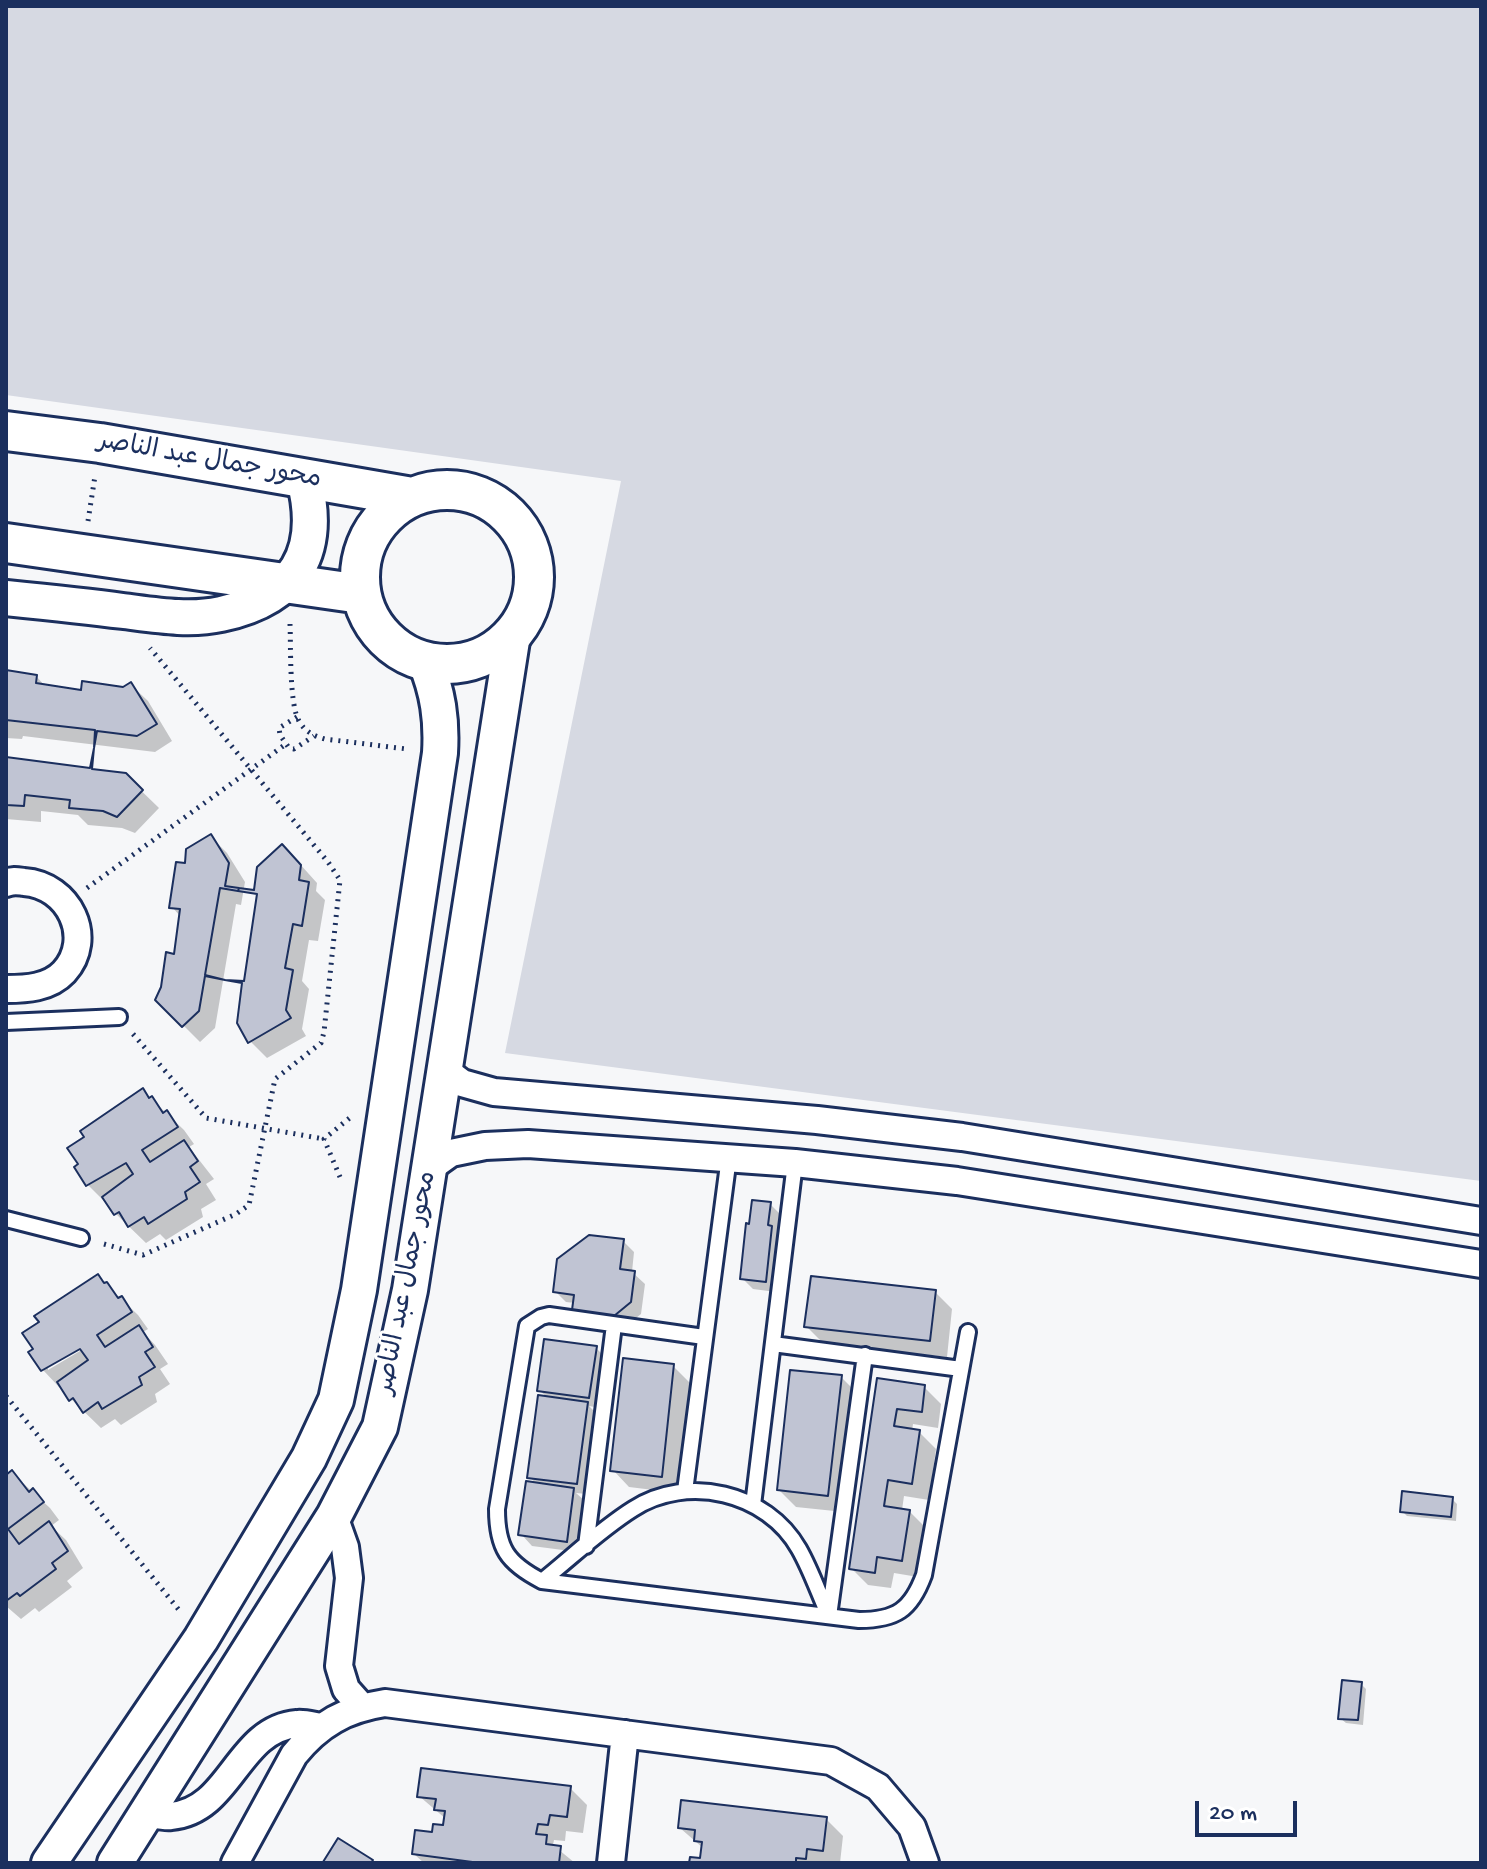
<!DOCTYPE html>
<meta charset="utf-8">
<style>
body{margin:0}
#map{position:relative;width:1487px;height:1869px;overflow:hidden;background:#f6f7f9;font-family:"Gochi Hand",sans-serif}
canvas{display:block}
.frame{position:absolute;inset:0;border:8px solid #1b2f5e;pointer-events:none}
.scale{position:absolute;left:1195px;top:1801px;width:102px;height:36px;box-sizing:border-box;border:4px solid #1b2f5e;border-top:0;padding-left:10px;font-size:24px;line-height:28px;white-space:nowrap;color:#1b2f5e;-webkit-text-stroke:6px #fff;paint-order:stroke}
</style>
<div id="map">
<canvas width="1487" height="1869"></canvas>
<div class="frame"></div>
<div class="scale">20 m</div>
</div>
<script>
const c = document.querySelector('canvas').getContext('2d');
c.lineJoin = 'round';
function fillPath(path, color) {
  c.fillStyle = color;
  c.fill(path, 'evenodd');
}
function stroke(path, color, width, dash) {
  c.strokeStyle = color;
  c.lineWidth = width;
  c.lineCap = dash ? 'butt' : 'round';
  c.setLineDash(dash || []);
  c.stroke(path);
}
function write(font, color, halo, rows, align = 'center') {
  c.font = font + ' "Gochi Hand","Playpen Sans Arabic",sans-serif';
  c.lineWidth = 6;
  c.setLineDash([]);
  c.textBaseline = 'middle';
  c.strokeStyle = halo;
  c.fillStyle = color;
  for (const [text, x, y, turn = 0] of rows) {
    c.save();
    c.translate(x, y);
    c.rotate((+turn || 0) * Math.PI / 180);
    c.textAlign = isNaN(turn) ? turn : align;
    if (halo) c.strokeText(text, 0, 0);
    c.fillText(text, 0, 0);
    c.restore();
  }
}
const green = new Path2D(`
 M6 6H1481V1181L505 1053 621 481 6 395Z`);
const shadow = new Path2D(`
 M6 672 36 676 46 687 82 692 123 689 131 685 148 701 172 741 155 752 23 736 22 739 6 738Z
 M6 758 125 775 159 808 135 833 122 828 88 825 78 815 41 811V822L6 819Z
 M210 836 227 853 245 882 241 905 236 904 215 1028 200 1042 158 1000 176 956 181 917 172 907 186 866Z
 M299 863 317 883 316 891 325 900 318 941 309 940 302 981 309 989 302 1029 306 1036 267 1058 250 1041Z
 M143 1091 184 1130 194 1144 189 1147 214 1179 206 1184 216 1200 201 1209 203 1217 166 1240 160 1234 146 1243 116 1214 107 1200 105 1202 88 1185Z
 M770 1204 781 1215 779 1235 782 1239 776 1292 753 1289 742 1278Z
 M623 1241 634 1252 632 1272 645 1284 641 1314 626 1326 585 1320 574 1309 575 1303 566 1302 555 1291Z
 M97 1276 138 1315 148 1329 143 1332 155 1345 168 1364 160 1369 170 1384 155 1394 157 1402 121 1425 115 1419 101 1428 71 1399 62 1386 59 1387 43 1370ZM88 1342 90 1345 48 1370V1365Z
 M935 1292 952 1309 947 1357 823 1343 806 1326Z
 M596 1348 607 1359 600 1408 589 1406 598 1415 587 1494 576 1493 585 1501 578 1552 532 1546 521 1534 537 1484 529 1477 548 1398 539 1390Z
 M673 1366 690 1383 678 1493 629 1487 613 1470Z
 M841 1377 858 1394 844 1512 796 1507 779 1490Z
 M878 1380 924 1387 941 1404 938 1428 913 1424 912 1431 919 1432 936 1449 929 1500 904 1496 902 1510 909 1511 926 1528 918 1577 894 1573 891 1588 868 1585 851 1568Z
 M12 1473 50 1508 59 1520 51 1526 66 1540 83 1568 67 1581 72 1587 39 1612 35 1608 21 1619 6 1606V1478Z
 M1452 1499 1457 1504 1456 1521 1407 1516 1402 1511Z
 M1361 1684 1366 1689 1363 1725 1346 1723 1340 1718Z
 M570 1788 587 1805 583 1833 566 1831 565 1841 554 1840 553 1845 575 1863H424L414 1854 434 1834 445 1828 446 1819 419 1796Z
 M826 1819 843 1836 840 1863H691L702 1860 703 1848 680 1828Z`);
const building = new Path2D(`
 M6 670 37 675 36 683 81 690 82 681 123 687 131 682 157 724 137 736 97 731 94 748 95 730 6 720V724Z
 M94 748 92 769 126 773 143 790 117 817 103 811 69 808 70 800 25 795 24 806 6 805V757L90 768Z
 M211 834 229 863 225 886 239 888 238 891 220 888 205 975 225 980 205 976 199 1011 182 1027 155 1000 161 987 166 952 174 954 180 909 169 908 176 862 185 863 186 849Z
 M282 844 301 865 299 880 309 882 302 926 293 924 285 968 293 970 286 1010 291 1018 248 1043 237 1023 242 983 225 980 244 981 257 894 238 891 239 888 254 890 257 867Z
 M143 1088 149 1098 152 1096 163 1113 167 1110 178 1127 142 1150 150 1162 184 1140 198 1161 190 1167 200 1182 185 1192 187 1199 148 1224 144 1217 128 1227 119 1212 114 1215 102 1197 133 1174 126 1163 86 1186 74 1167 78 1164 67 1148 84 1137 80 1131Z
 M752 1200 771 1202 768 1225 772 1226 766 1282 740 1279 746 1223 749 1224Z
 M589 1235 624 1239 620 1269 635 1271 631 1302 614 1316 572 1310 574 1295 553 1292 557 1259Z
 M98 1274 104 1283 107 1282 118 1298 122 1296 132 1312 97 1335 105 1347 139 1325 153 1347 145 1352 155 1367 139 1377 142 1385 102 1409 98 1402 83 1413 73 1398 69 1401 57 1382 88 1360 80 1349 41 1371 28 1352 33 1349 22 1333 39 1322 34 1316Z
 M811 1276 936 1290 930 1341 804 1327Z
 M544 1339 597 1346 589 1398 537 1391Z
 M623 1358 674 1364 662 1477 610 1471Z
 M790 1370 842 1375 828 1496 777 1490Z
 M877 1378 925 1385 922 1412 897 1409 894 1426 920 1430 912 1484 888 1480 884 1506 910 1510 902 1561 877 1557 875 1573 849 1569Z
 M538 1395 588 1402 577 1484 527 1478Z
 M12 1470 29 1492 33 1488 44 1502 8 1529 19 1544 49 1521 68 1551 52 1563 56 1569 20 1596 17 1593 6 1601V1475Z
 M526 1481 574 1488 567 1542 518 1535Z
 M1402 1491 1453 1497 1451 1517 1400 1512Z
 M1342 1680 1362 1682 1358 1720 1338 1719Z
 M421 1768 571 1786 567 1817 550 1815 548 1825 538 1824 536 1834 547 1835 546 1844 561 1846 559 1863H480L412 1854 415 1830 432 1832 433 1824 443 1825 445 1811 434 1810 436 1799 417 1797Z
 M681 1800 827 1817 823 1851 807 1849 806 1859 796 1858V1863H689L690 1857 700 1858 702 1842 694 1841 695 1830 678 1828Z
 M338 1838 373 1860 371 1863 323 1862Z`);
const path = new Path2D(`
 M88 521 95 476
 M290 624C291 646 289 704 299 721 305 732 314 736 325 739L407 749
 M297 717 279 728 280 735 289 748 294 749 314 736
 M87 888 286 744
 M133 1034 206 1118 324 1139
 M340 1177 324 1139 352 1116
 M104 1244 143 1255 236 1214 249 1205 275 1079 321 1043 324 1032 340 880 328 862 150 648
 M6 1396 179 1610`);
const service = new Path2D(`
 M6 1022 119 1017
 M6 1219 81 1238
 M704 1337 549 1315 541 1317 527 1326 497 1509C497 1548 507 1563 542 1581L859 1620C896 1620 911 1610 924 1575L968 1332
 M773 1344 961 1369
 M685 1491 729 1157
 M753 1505 795 1163
 M586 1546 614 1325
 M542 1581C572 1557 601 1529 633 1509 687 1474 767 1492 799 1549 811 1570 819 1594 829 1616
 M829 1616 865 1355`);
const minor = new Path2D(`
 M6 883C13 880 17 881 24 882 69 885 95 938 64 972 49 988 26 989 6 989
 M446 1071 462 1083 494 1092 817 1120 962 1137 1481 1221
 M430 1168 451 1153 485 1146 528 1144 795 1163 957 1181 1481 1264
 M334 1516 345 1547 349 1578 339 1666 346 1689 362 1707
 M146 1813C154 1814 163 1817 171 1816 231 1811 237 1729 297 1724 304 1723 314 1726 321 1727
 M235 1863 294 1755C319 1724 346 1709 385 1703L831 1761 878 1787 912 1827 925 1863
 M611 1863 625 1734`);
const tertiary = new Path2D(`
 M6 598C45 602 84 606 123 611 155 615 189 621 221 614 296 598 323 552 304 479
 M49 1863 201 1639 309 1458 336 1400 359 1290 440 753C442 720 438 692 425 661
 M115 1863 334 1516 380 1427 410 1290 513 634`);
const secondary = new Path2D(`
 M6 431 100 443 412 497
 M360 577a87 87 0 1 1 174 0a87 87 0 1 1-174 0Z
 M6 543 361 594`);
const streetNames = [
 ["محور جمال عبد الناصر",209,462,10],
 ["محور جمال عبد الناصر",408,1283,-79]
];
fillPath(green, '#d6d9e2');
fillPath(shadow, '#0003');
fillPath(building, '#c0c4d3');
stroke(building, '#1b2f5e', 2);
stroke(service, '#1b2f5e', 20);
stroke(minor, '#1b2f5e', 32);
stroke(tertiary, '#1b2f5e', 40);
stroke(secondary, '#1b2f5e', 44);
stroke(path, '#1b2f5e', 5, [2, 6]);
stroke(service, '#fff', 14);
stroke(minor, '#fff', 26);
stroke(tertiary, '#fff', 34);
stroke(secondary, '#fff', 38);
write('26px', '#1b2f5e', '#fff', streetNames);
</script>
